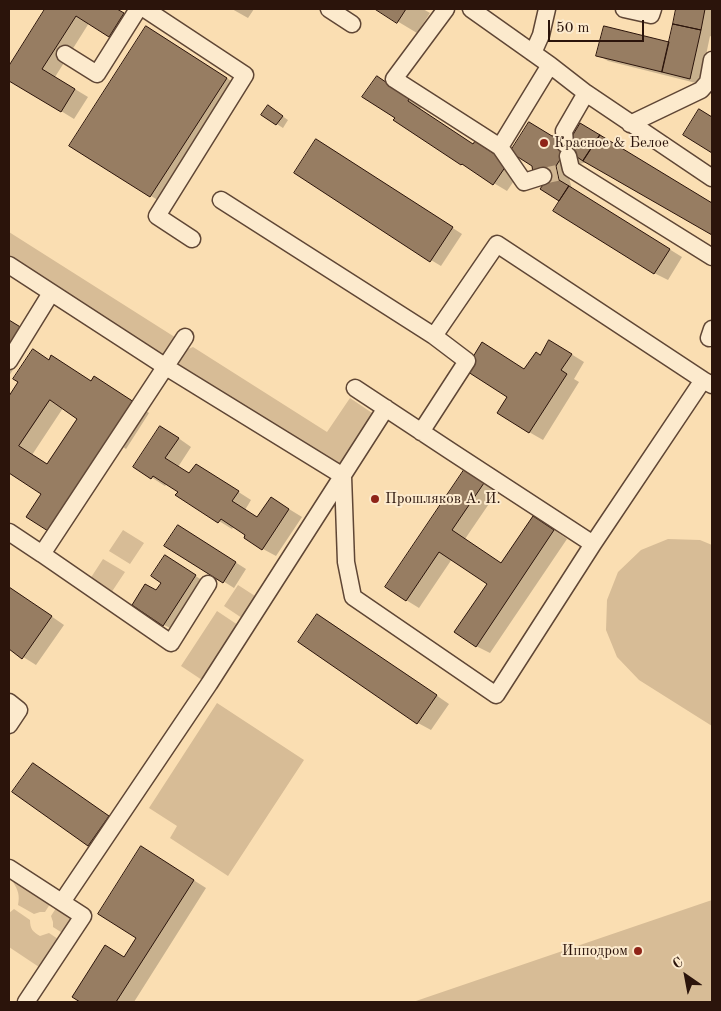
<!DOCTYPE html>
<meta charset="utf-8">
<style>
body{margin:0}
#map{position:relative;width:721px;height:1011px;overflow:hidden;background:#fadeb2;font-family:"Old Standard TT",serif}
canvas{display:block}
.frame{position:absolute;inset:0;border:10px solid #2b140b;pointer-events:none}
.north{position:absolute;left:661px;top:951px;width:50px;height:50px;-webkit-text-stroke:4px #fceacd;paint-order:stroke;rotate:327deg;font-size:14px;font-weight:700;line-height:20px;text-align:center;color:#2b140b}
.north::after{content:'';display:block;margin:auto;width:18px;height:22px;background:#2b140b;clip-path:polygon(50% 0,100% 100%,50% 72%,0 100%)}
.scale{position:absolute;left:548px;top:20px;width:96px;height:22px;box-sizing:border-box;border:2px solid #2b140b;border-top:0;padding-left:6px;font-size:15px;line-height:18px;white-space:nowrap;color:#2b140b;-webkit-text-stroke:4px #fceacd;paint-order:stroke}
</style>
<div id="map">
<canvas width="721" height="1011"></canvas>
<div class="frame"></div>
<div class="north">С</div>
<div class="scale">50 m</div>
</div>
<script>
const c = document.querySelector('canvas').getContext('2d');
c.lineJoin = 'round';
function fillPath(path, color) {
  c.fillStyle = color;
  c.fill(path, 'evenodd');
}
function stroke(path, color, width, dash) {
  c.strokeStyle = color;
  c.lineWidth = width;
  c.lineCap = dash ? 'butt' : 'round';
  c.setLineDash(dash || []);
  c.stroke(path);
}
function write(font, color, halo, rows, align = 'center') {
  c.font = font + ' "Old Standard TT",serif';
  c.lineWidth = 4;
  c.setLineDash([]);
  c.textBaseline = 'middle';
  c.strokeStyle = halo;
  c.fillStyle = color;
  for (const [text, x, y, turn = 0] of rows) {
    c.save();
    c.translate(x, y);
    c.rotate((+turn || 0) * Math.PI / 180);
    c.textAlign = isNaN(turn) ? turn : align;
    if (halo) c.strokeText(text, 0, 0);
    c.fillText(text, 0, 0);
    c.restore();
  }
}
const green = new Path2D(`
 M9 232 181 341 165 359 9 259Z
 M193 347 327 432 350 398 378 417 345 469 177 366 186 350Z
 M123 530 144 543 130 564 109 551Z
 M668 539 700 540 712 545V726L639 680 617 657 606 630 607 600 618 572 641 550Z
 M103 559 125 572 111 593 90 579Z
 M238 585 255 596 258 602 242 618 224 606Z
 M217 611 238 625 205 682 181 666Z
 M217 703 304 760 228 876 170 838 177 826 149 808Z
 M16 877 52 901 45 912H40L34 914 18 905C20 895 18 890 13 882Z
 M712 900V1002H413Z
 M58 905 71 916 72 922 64 934 53 927V922L51 916Z
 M14 909 30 920C30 929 33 932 40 936L49 933 61 941 42 969 9 947V913Z`);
const shadow = new Path2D(`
 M47 9H115L136 22 123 44 89 23 55 77 88 97 74 119 9 79V68Z
 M232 9H254L248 18Z
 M377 9H423L430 13 417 33Z
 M677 9H712V37L710 36 700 84 608 61 598 55 670 44Z
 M160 35 239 86 164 204 71 146Z
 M390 85 422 107 420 109 474 145 476 142 489 150 520 172 507 191 462 164 395 120 397 118Z
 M275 111 288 120 283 128 263 115Z
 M594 132 712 204V234L588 162 575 165 568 174 572 189 682 257 668 280 654 273 561 200 542 188 546 182 553 137 570 143Z
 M326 146 462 234 441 266 431 260Z
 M9 321 34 337 9 376Z
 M563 349 584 362 574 379 579 382 543 440 529 432 525 370 540 356Z
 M50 360 91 382 107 385 149 413 126 449 122 446 43 494 9 471V399L20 382ZM63 408 79 418 48 465 32 455Z
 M174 435 191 447 178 467 190 475 209 473 251 500 245 510 258 518 271 498 302 517 276 556 263 549 247 535 234 526 232 529 219 521 167 483 165 486 135 467Z
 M477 479 497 492 465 539 502 564 547 525 567 539 490 653 476 646 488 584 452 559 419 608 406 600Z
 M188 532 246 569 234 588 166 545Z
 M175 563 205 582 174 630 164 625Z
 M9 587 64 625 36 665 9 648Z
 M317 616 331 623 449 704 431 730 418 723Z
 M40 768 115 821 95 848 89 845Z
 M154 855 206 888 134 1002H83L73 996 125 959 138 938Z`);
const building = new Path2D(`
 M45 9H117L124 13 109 37 76 16 42 69 75 89 61 112 9 81V66Z
 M375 9H406L397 23Z
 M676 9H705L701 30 673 24Z
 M673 24 701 30 690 79 662 72Z
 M146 26 227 78 150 197 69 146Z
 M604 26 669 42 662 72 596 56Z
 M377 76 409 98 408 101 473 144 475 141 508 163 493 185 462 164 461 165 393 120 395 118 362 97Z
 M268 105 283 116 276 125 261 115Z
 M699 109 712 117V153L683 135Z
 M529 122 552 136 559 135 568 143 580 123 600 135 583 161 574 155 561 158 556 166 559 180 569 186 559 201 540 189 545 182 533 173 532 166 510 152Z
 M600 135 712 203V235L583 161Z
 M316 139 453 227 430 262 294 173Z
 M569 186 670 249 654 274 553 211Z
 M9 320 22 328 9 348Z
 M549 340 572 354 561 370 567 374 529 433 497 413 507 397 465 370 482 342 524 369 536 352 540 355Z
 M33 349 49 360 51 355 91 381 94 376 137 404 48 531 26 517 41 494 9 473V396L18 382 13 379ZM50 400 77 419 47 464 19 446Z
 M160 426 179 438 165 458 189 473 196 464 239 491 232 501 257 517 271 497 289 509 262 550 244 538 245 535 221 519 218 523 175 495 178 492 153 476 151 479 133 467Z
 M464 470 484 483 452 530 501 563 533 516 554 530 476 647 454 632 487 584 439 552 406 601 385 587Z
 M178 525 236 562 223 583 164 546Z
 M165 555 196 575 163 626 132 605 145 584 156 590 161 583 151 576Z
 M9 587 52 616 22 659 9 649Z
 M317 614 437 695 417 724 298 642Z
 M33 763 109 816 88 846 12 792Z
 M141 846 194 880 116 1002H80L72 997 105 945 124 957 136 938 98 914Z`);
const minorTunnel = new Path2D(`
 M543 176 557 173`);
const minor = new Path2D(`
 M145 9 245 75 157 216 192 239
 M329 9 352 24
 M446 9 394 79 500 147 550 65
 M471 9 550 65 586 93 712 178
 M624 9 651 15 653 9
 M533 53 541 35 547 9
 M65 54 97 74 138 9
 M630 124 701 90 708 82 712 60
 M565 144 564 131 586 93
 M500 147 524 182 543 176
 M568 156 571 169 712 257
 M221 200 434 336 467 361 421 432
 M9 265 166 367 343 476 346 562 353 597 496 695 593 544 703 380
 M434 336 497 244 703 380 712 385
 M709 338 712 329
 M9 361 51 293
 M355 388 452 452 593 544
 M9 532 42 554 185 337
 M42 554 171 643 208 584
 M9 702 19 710 9 725
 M9 868 83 916 26 1002
 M62 902 209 684 386 408`);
const markers = [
 [544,143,5,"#8f2418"],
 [375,499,5,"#8f2418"],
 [638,951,5,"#8f2418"]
];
const poiNames = [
 ["Красное & Белое",554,143],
 ["Прошляков А. И.",385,499],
 ["Ипподром",628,951,"right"]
];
fillPath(green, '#d7bc96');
fillPath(shadow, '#0003');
fillPath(building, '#977d62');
stroke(building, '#2b140b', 1);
stroke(minorTunnel, '#d1b691', 16, [16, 8]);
stroke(minor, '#5f4635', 19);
stroke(minor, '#fceacd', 16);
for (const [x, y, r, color] of markers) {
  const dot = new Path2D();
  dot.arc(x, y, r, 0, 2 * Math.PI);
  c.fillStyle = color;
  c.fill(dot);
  stroke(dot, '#fceacd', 2);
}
write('15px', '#2b140b', '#fceacd', poiNames, 'left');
</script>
